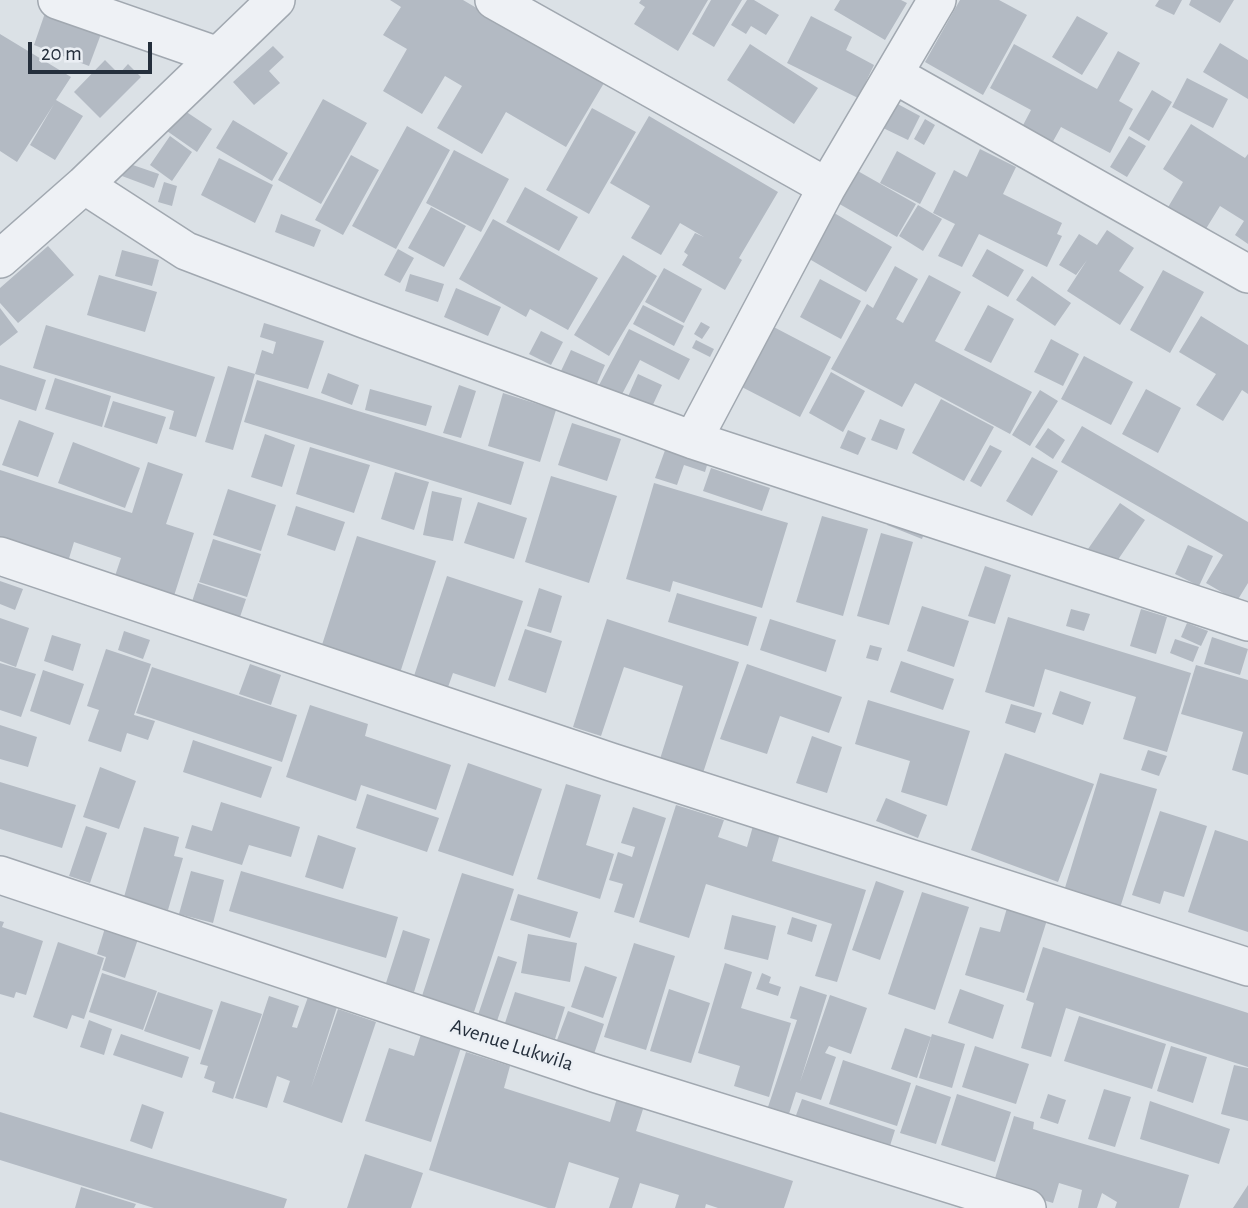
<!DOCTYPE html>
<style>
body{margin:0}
#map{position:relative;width:1248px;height:1208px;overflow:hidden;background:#dbe1e6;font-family:"Alegreya Sans",sans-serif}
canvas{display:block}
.scale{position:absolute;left:28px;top:42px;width:124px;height:32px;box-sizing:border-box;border:4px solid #252f3c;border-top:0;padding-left:9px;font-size:21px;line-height:24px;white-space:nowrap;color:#252f3c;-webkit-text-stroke:5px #ebeff4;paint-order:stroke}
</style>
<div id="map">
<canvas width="1248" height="1208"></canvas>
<div class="scale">20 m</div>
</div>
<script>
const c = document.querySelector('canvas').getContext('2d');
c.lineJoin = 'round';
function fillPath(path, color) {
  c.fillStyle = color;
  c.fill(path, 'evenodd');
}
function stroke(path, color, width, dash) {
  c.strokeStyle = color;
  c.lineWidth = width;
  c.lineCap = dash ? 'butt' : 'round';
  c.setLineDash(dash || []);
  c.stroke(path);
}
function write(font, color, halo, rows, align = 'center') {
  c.font = font + ' "Alegreya Sans",sans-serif';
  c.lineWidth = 5;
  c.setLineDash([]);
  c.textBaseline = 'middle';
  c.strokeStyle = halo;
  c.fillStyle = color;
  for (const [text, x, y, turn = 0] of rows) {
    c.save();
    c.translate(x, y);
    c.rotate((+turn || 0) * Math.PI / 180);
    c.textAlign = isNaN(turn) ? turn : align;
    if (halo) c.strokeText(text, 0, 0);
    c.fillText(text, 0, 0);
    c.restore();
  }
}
const building = new Path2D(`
 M390 0H463L604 83 566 147 506 112 482 154 437 128 462 86 445 76 422 114 383 91 407 49 383 35 401 7Z
 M641 0H708L678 51 634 24 645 7 639 3Z
 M711 0H742L714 47 692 34Z
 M747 0H754L779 15 766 35 751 26 746 34 731 25Z
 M840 0H901L907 3 885 40 834 10Z
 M960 0H999L1027 15 983 95 925 62Z
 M1159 0H1182L1174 15 1155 6Z
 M1191 0H1234L1220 23 1189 5Z
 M45 13 101 34 89 66 34 45Z
 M811 16 852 37 846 50 874 65 858 98 787 63Z
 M1077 16 1108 33 1082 75 1052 57Z
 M0 34 71 77 56 100 83 116 55 160 30 145 54 104 17 162 0 151Z
 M1220 43 1248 60V99L1203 72Z
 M750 44 818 88 794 124 727 80Z
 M1014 44 1097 89 1118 51 1140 63 1119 101 1133 109 1110 153 1061 127 1051 145 1021 129 1031 110 990 88Z
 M273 46 284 57 269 71 280 83 254 105 233 82Z
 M105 60 119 74 128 64 141 77 100 118 74 92Z
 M1187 78 1228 99 1213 128 1172 107Z
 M1152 90 1172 102 1149 141 1129 129Z
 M323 99 367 123 321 204 278 180Z
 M894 102 920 116 908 140 881 127Z
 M592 108 636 132 589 214 546 190Z
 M182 109 212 129 197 152 167 131Z
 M649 116 778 192 739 258 742 260 725 290 682 265 688 255 684 252 695 233 704 237 680 223 661 255 631 238 650 206 610 183Z
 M925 119 935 125 924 145 914 139Z
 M233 120 288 153 272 181 216 148Z
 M1191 124 1245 158 1248 154V244L1235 235 1244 221 1220 206 1204 232 1167 209 1183 182 1163 169Z
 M407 126 450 150 396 249 352 226Z
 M170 136 192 152 172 181 150 165Z
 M1129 136 1146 146 1127 177 1110 167Z
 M980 149 1016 167 1003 194 1062 223 1057 234 1062 236 1047 267 979 234 962 267 938 256 955 224 933 213 954 170 967 177Z
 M454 150 509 179 481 232 426 203Z
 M897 151 936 173 920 204 880 183Z
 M351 155 379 170 343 235 315 220Z
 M219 158 273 185 255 223 201 195Z
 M127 163 159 174 154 188 122 176Z
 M856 170 916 204 897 237 836 202Z
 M164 182 177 186 172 206 158 202Z
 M525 187 578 217 559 251 506 222Z
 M918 205 942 219 923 251 899 236Z
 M431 207 466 226 444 267 408 248Z
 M824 207 892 247 866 292 799 253Z
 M281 214 321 230 314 247 275 232Z
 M493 219 598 278 568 330 530 309 526 317 459 279Z
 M1107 230 1134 248 1119 271 1144 287 1120 325 1067 291 1087 260 1076 275 1059 265 1079 234 1097 245Z
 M48 246 74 275 18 323 0 303V288Z
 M398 249 414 258 400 283 384 275Z
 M987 249 1024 270 1008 297 972 276Z
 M122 250 159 260 152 286 115 276Z
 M623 255 657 276 609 356 574 335Z
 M895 266 918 279 896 319 903 323 929 275 961 292 935 341 1032 392 1010 434 915 383 902 407 831 369 867 304 873 308Z
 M664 268 702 289 684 323 645 302Z
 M1163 270 1204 292 1170 353 1130 330Z
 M410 274 444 284 438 302 405 291Z
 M99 275 157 292 145 332 87 315Z
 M1032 276 1071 303 1055 326 1016 300Z
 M820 279 861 301 841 339 800 317Z
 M456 288 501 307 488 336 444 317Z
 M643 305 684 326 674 346 633 324Z
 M988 305 1014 319 991 363 964 350Z
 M0 308 18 332 0 346Z
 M1201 316 1248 345V394L1242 390 1223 421 1196 405 1216 374 1179 352Z
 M701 322 710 327 702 339 694 334Z
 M264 323 324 341 308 389 255 374 262 350 273 354 276 342 260 337Z
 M768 324 831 357 800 417 736 384Z
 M46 325 215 377 196 437 169 429 174 411 33 368Z
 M629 329 690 359 679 380 640 360 620 398 598 387Z
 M541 331 563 342 551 365 529 354Z
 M1051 339 1079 354 1063 386 1034 372Z
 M696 340 714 349 710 357 692 348Z
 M571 350 605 365 596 386 561 371Z
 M1084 356 1133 382 1111 425 1061 399Z
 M0 365 46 380 36 411 0 399Z
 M228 366 255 374 233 450 205 442Z
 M831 372 865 391 843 432 809 413Z
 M328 373 359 385 352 405 321 393Z
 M638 374 662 385 651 409 627 399Z
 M55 378 111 396 102 427 45 409Z
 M257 380 524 462 511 505 244 422Z
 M459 385 476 391 461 438 443 433Z
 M370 389 432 406 426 426 365 410Z
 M1146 389 1181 408 1158 453 1122 434Z
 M1040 390 1058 401 1030 446 1012 435Z
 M503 393 556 410 540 462 488 446Z
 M941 399 994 427 964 481 912 453Z
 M113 401 166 417 157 444 104 427Z
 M880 419 905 429 897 450 871 440Z
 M19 420 54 433 38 477 2 465Z
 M572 423 621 439 607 481 558 465Z
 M1082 426 1248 522V583L1237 601 1206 583 1223 555 1061 462Z
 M1048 428 1065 440 1053 459 1035 447Z
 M848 430 866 438 858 455 840 448Z
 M265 434 295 445 282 487 251 477Z
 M73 442 140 468 125 508 58 483Z
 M668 442 710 455 705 472 684 465 677 485 655 478Z
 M990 445 1002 451 981 487 970 481Z
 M310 447 370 465 354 513 296 494Z
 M1032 457 1058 471 1032 516 1006 501Z
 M148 462 183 474 166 524 194 533 173 599 114 579 121 558 74 542 67 565 0 544V470L132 513Z
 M711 468 770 488 762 511 703 491Z
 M395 472 429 482 414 530 381 519Z
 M551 476 617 496 589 583 525 562Z
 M654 483 788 523 762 608 673 581 670 592 626 579Z
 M228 489 276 505 261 551 213 535Z
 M432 491 462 498 453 541 423 535Z
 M478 502 527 518 514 559 464 543Z
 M1120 503 1145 520 1113 567 1088 549Z
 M296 506 345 522 335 551 287 535Z
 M893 510 927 524 922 539 887 525Z
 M822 516 868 529 843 616 796 602Z
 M881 533 913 542 889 625 857 616Z
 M357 536 436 561 400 673 321 648Z
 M213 539 261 554 247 597 199 582Z
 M1188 545 1213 556 1199 586 1175 574Z
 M985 566 1011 575 995 624 968 616Z
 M447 576 523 601 495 687 453 673 447 690 413 679Z
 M0 581 23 589 15 610 0 604Z
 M198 583 246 599 238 623 190 608Z
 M539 588 562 596 551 633 527 626Z
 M677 593 757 617 748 646 668 622Z
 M922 606 969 621 954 667 907 651Z
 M1071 609 1090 614 1084 631 1066 626Z
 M1141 609 1167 617 1156 654 1130 646Z
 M1008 617 1191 673 1167 752 1123 739 1136 697 1045 669 1034 707 985 692Z
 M0 618 29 628 16 667 0 661Z
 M607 619 739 662 703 773 660 759 683 686 624 667 601 736 573 727Z
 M770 619 836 640 826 672 760 650Z
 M1187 623 1208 631 1201 646 1181 637Z
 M525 629 562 641 546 693 508 680Z
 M124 631 150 640 143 659 118 650Z
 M52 635 81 644 73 671 44 661Z
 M1212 637 1248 649 1240 675 1204 664Z
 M1175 639 1199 647 1193 662 1170 653Z
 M870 645 882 648 878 661 866 658Z
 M106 649 151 664 134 715 155 721 148 740 127 733 121 752 88 741 99 710 87 706Z
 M901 661 954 679 943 710 890 692Z
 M0 663 36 674 21 717 0 710Z
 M250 664 281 675 271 705 239 694Z
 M747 664 842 697 829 733 780 716 767 754 720 739Z
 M1196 665 1248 680V775L1232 770 1243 732 1181 714Z
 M152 667 297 715 282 762 136 713Z
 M43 670 84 684 70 725 30 711Z
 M1060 691 1091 702 1083 725 1052 714Z
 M868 700 970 731 947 806 901 792 910 761 855 744Z
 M1011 704 1042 713 1035 733 1005 723Z
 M310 705 368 724 365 736 451 765 436 810 361 785 356 801 286 777Z
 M0 725 37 737 28 767 0 759Z
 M812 736 842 747 827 793 796 783Z
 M193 740 272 767 261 798 183 772Z
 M1148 750 1167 756 1159 776 1141 770Z
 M1005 753 1094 784 1058 882 971 850Z
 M468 763 542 789 513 876 438 851Z
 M100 767 136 781 119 829 83 817Z
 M1100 773 1157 789 1120 908 1064 891Z
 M0 782 76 805 62 848 0 829Z
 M566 784 601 795 586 845 614 854 600 899 537 879Z
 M367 794 439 818 427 852 356 828Z
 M886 798 927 815 918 838 876 821Z
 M221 802 300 827 291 857 249 845 242 865 185 848 192 825 212 831Z
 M676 805 724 820 718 837 747 847 753 826 780 834 772 861 866 890 837 982 815 976 832 924 706 884 689 938 639 922Z
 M633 807 666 818 634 918 614 912 623 884 609 880 618 852 632 857 635 847 621 843Z
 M1160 811 1207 826 1184 897 1164 891 1160 904 1132 895Z
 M86 826 107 833 90 883 69 876Z
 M144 827 179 837 174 856 183 858 168 910 124 897Z
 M1215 830 1248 841V932L1188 912Z
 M318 835 356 848 343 889 305 877Z
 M191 871 224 880 213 923 179 914Z
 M241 871 398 917 386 958 229 911Z
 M462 873 514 889 474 1012 422 996Z
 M876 881 904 891 880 960 852 950Z
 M922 892 969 907 935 1010 888 994Z
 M518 894 578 912 570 938 510 920Z
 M1007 908 1047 920 1024 993 965 975 980 927 1000 932Z
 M732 915 776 926 768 960 724 949Z
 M792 917 817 925 812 942 787 934Z
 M0 921 4 922 2 927 43 941 26 995 16 992 14 998 0 994Z
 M105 928 138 939 125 978 102 970 106 957 97 954Z
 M403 930 430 939 414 992 386 983Z
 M528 934 577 943 570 982 521 973Z
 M58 942 104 958 84 1019 72 1015 67 1029 33 1017Z
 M634 943 675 956 646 1050 604 1037Z
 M1043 947 1248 1013V1067L1066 1008 1051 1057 1021 1048 1034 1003 1026 1000Z
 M498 956 517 962 497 1021 478 1015Z
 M725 963 752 972 741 1008 791 1023 769 1097 734 1086 740 1066 698 1053Z
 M585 966 617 977 603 1018 571 1007Z
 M102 973 157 991 143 1030 89 1012Z
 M762 973 771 977 769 983 781 987 778 996 756 989Z
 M800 986 827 995 800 1082 830 995 867 1008 851 1054 829 1046 825 1053 836 1057 821 1100 796 1092 788 1117 767 1110 797 1020 790 1018Z
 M669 989 710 1003 691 1063 650 1051Z
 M960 989 1004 1005 993 1039 948 1023Z
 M158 992 213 1010 200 1050 144 1031Z
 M515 992 565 1007 555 1039 505 1023Z
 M269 996 299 1006 292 1027 297 1028 308 997 337 1007 311 1088 338 1009 376 1022 342 1123 283 1102 290 1081 277 1076 267 1108 235 1098Z
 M221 1001 262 1014 233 1099 212 1092 215 1082 204 1078 208 1066 200 1064Z
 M568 1011 604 1024 594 1054 557 1040Z
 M1079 1016 1166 1044 1152 1089 1064 1061Z
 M89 1020 112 1029 104 1055 80 1047Z
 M424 1025 464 1038 431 1142 365 1121 389 1048 414 1056Z
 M905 1028 931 1037 917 1078 891 1069Z
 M121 1034 189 1057 182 1078 113 1055Z
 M932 1034 965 1044 952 1088 919 1078Z
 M975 1046 1029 1064 1016 1104 962 1087Z
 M1171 1046 1207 1057 1193 1103 1157 1091Z
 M466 1052 510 1066 504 1088 610 1122 617 1098 644 1106 636 1131 793 1181 784 1208H718L706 1204 705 1208H675L679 1195 640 1183 632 1208H609L619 1178 569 1162 555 1208H548L429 1170Z
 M843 1060 911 1083 897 1126 829 1104Z
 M1234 1065 1248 1068V1121L1221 1114Z
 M916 1085 951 1097 936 1144 900 1133Z
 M1104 1089 1131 1097 1115 1147 1088 1139Z
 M957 1094 1011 1112 995 1162 941 1145Z
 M1048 1094 1066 1100 1058 1124 1040 1118Z
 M802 1099 895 1130 889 1149 795 1118Z
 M1150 1101 1230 1129 1219 1164 1140 1139Z
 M142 1104 164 1112 152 1149 130 1141Z
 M0 1112 287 1199 284 1208H154L0 1160Z
 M1014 1116 1034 1122 1033 1129 1189 1175 1179 1208H1115L1117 1202 1102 1193 1097 1208H1078L1082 1190 1059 1183 1053 1203 993 1185Z
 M365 1154 423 1173 411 1208H347Z
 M1248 1185V1208H1233Z
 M81 1187 136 1204 134 1208H75Z`);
const street = new Path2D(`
 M57 0 218 56
 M494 0 827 187
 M895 75 1248 274
 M84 185 186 251 364 319 693 440 1248 622
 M0 259 84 185 276 0
 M693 440 827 187 937 0
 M0 556 611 762 1248 967
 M0 875 597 1074 1027 1208`);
const streetNames = [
 ["Avenue Lukwila",512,1045,18]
];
fillPath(building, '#b3bac3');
stroke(street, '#a1a8b0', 40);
stroke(street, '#eef1f5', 37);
write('21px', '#252f3c', '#ebeff4', streetNames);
</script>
